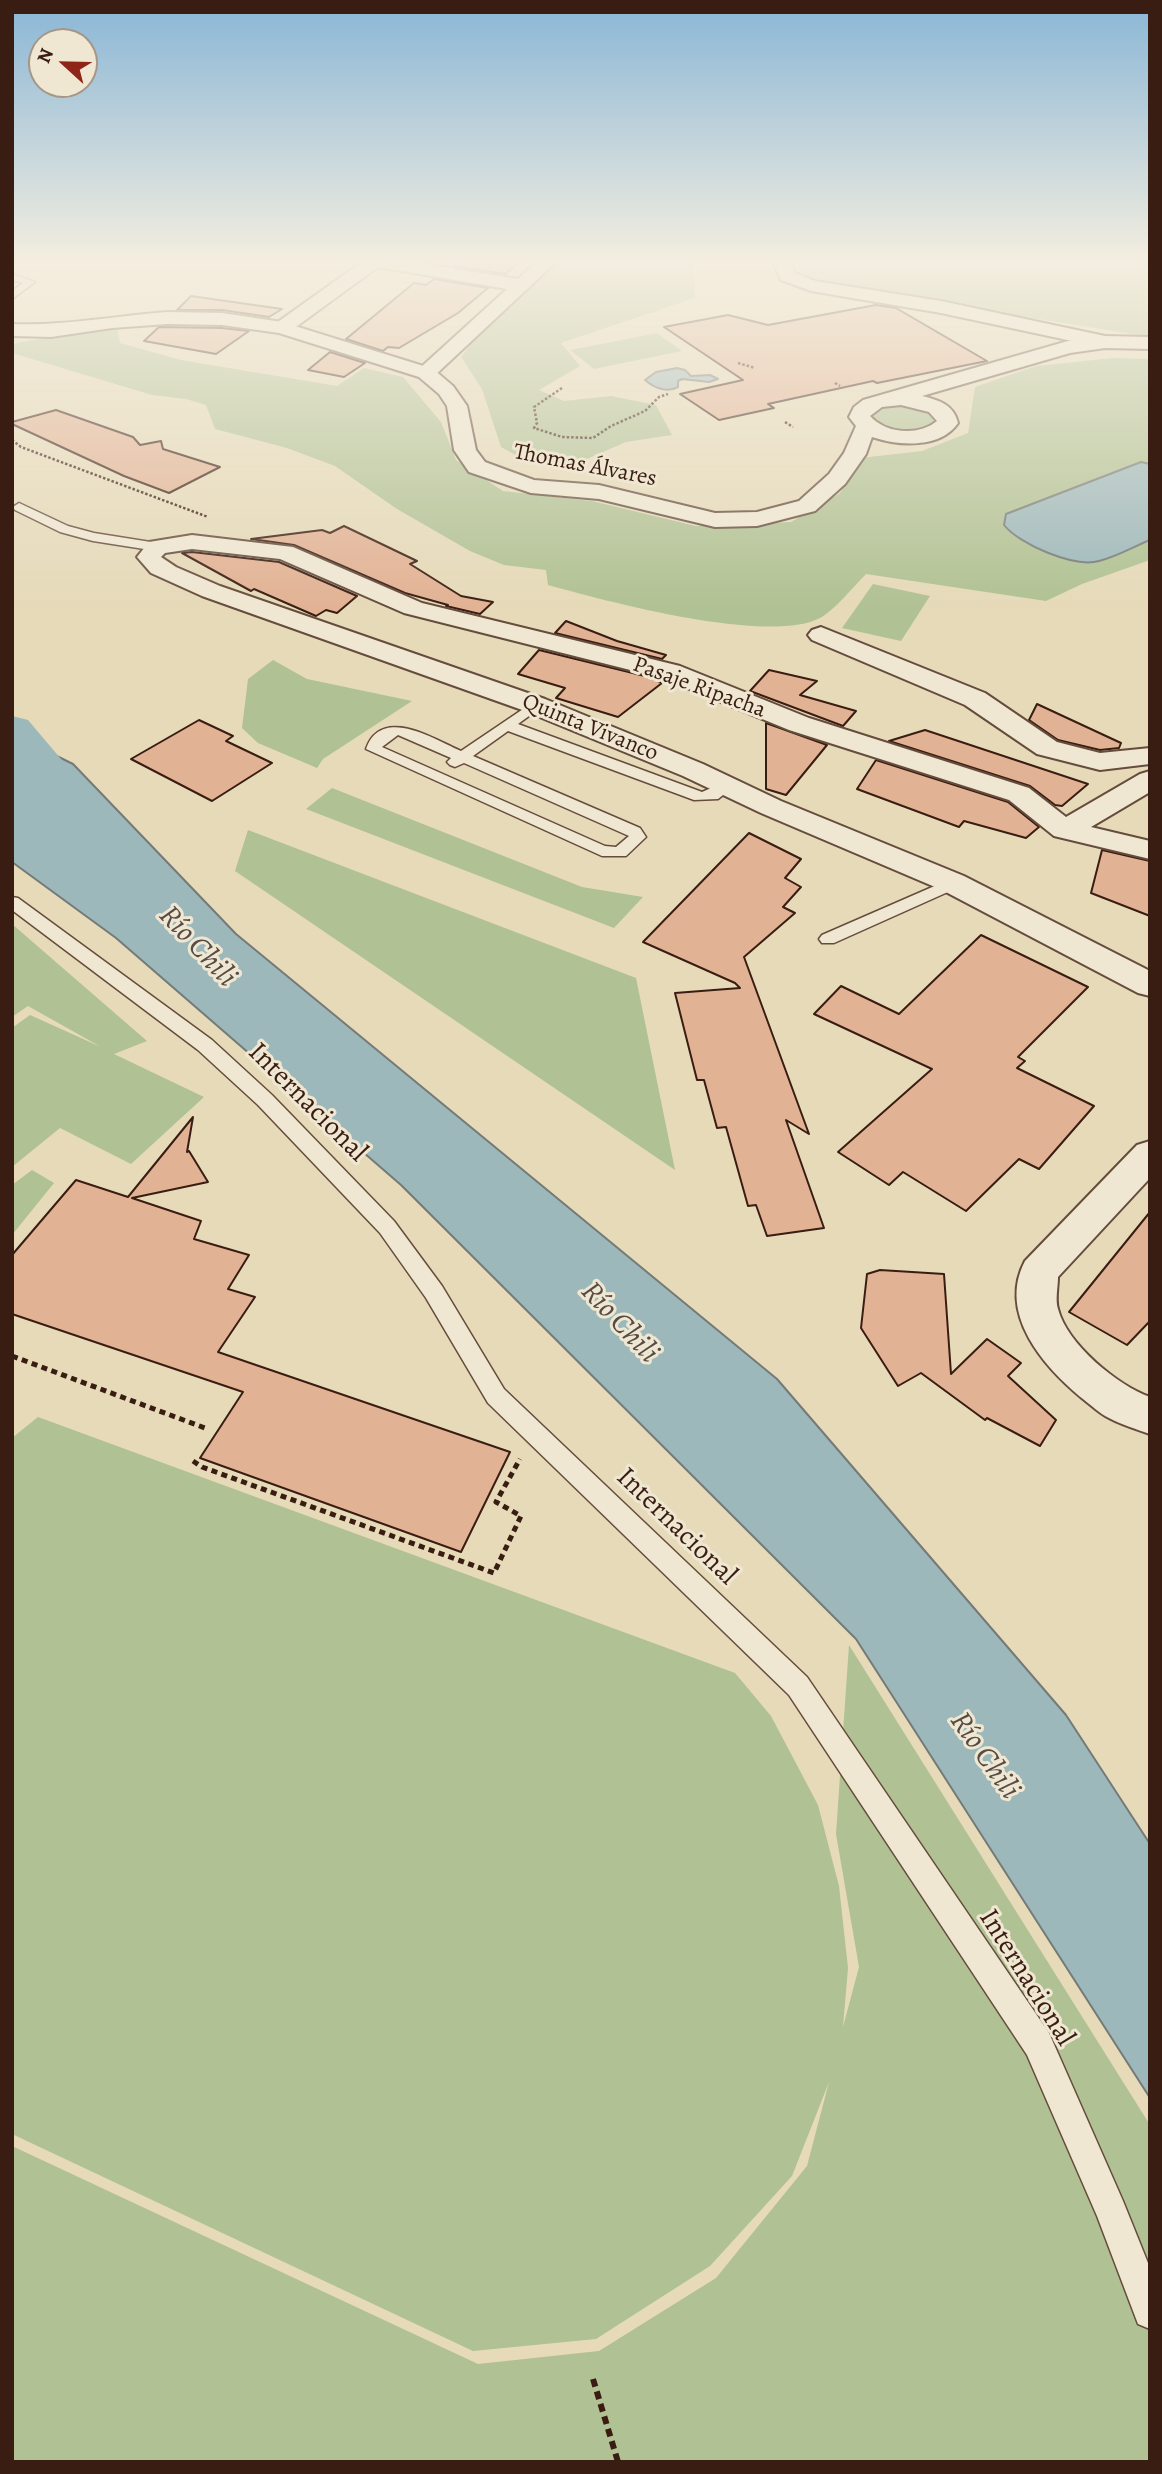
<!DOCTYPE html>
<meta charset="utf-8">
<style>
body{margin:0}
#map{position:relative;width:1162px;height:2474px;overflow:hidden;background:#e6dab9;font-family:Alegreya,serif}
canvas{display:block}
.frame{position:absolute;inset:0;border:14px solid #3a1d12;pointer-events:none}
.north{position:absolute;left:28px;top:28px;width:70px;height:70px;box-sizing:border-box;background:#efe7d2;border:2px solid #a79685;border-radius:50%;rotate:292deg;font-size:19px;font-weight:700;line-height:28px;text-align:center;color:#3a1d12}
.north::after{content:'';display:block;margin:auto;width:24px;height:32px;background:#8f2418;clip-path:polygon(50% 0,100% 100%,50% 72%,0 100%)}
</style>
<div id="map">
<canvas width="1162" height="2474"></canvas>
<div class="frame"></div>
<div class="north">N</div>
</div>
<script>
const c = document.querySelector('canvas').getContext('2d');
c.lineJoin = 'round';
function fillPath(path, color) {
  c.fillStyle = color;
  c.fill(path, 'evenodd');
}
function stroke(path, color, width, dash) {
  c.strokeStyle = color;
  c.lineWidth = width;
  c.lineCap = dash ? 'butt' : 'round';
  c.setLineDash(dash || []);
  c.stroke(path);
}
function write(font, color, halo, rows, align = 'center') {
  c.font = font + ' Alegreya,serif';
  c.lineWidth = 6;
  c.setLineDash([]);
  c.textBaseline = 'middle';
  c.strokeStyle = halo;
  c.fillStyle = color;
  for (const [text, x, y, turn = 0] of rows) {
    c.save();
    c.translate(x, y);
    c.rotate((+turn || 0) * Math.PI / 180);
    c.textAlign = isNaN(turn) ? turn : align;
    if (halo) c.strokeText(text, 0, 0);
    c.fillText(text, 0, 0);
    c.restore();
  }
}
const green = new Path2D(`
 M556 262H694L695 298 561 343 580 366 539 390 564 401 611 396 656 405 672 435 626 442 566 468 523 459 501 447 482 389 461 357 473 341Z
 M796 262H1150V337L821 284 800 272Z
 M117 326 120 343 181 360 337 386 364 368 403 377 441 422 456 460 503 491 592 501 696 526 791 522 840 493 860 458 922 451 968 433 975 387 1036 366 1113 358 1150 359V560L1082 584 1046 601 866 574C854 586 834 611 820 618 768 645 606 601 548 585L546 570 504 565 470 551 397 509 335 466 287 448 215 429 206 405 186 399 152 395 12 353V345L20 342Z
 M657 333 682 351 594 369 570 350Z
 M897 403 930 409 938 419 937 424C915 439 888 430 867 419L870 409Z
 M873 584 930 596 901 641 842 628Z
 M273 660 307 679 412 701 323 759 317 768 258 743 242 728 248 679Z
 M332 788 582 887 643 897 614 928 306 809Z
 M248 830 636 978 675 1170 235 871Z
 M12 924 147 1041 114 1054 204 1097 131 1164 60 1128 12 1167V1028L30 1015 101 1047 28 1006 12 1017Z
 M32 1170 54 1183 12 1235V1185Z
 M38 1417 735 1673 771 1716 818 1805 839 1886 848 1968 843 2027 859 1967 836 1834 849 1645 1150 2125V2462H12V2146L478 2364 599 2351 716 2278 807 2166 829 2082 792 2176 710 2266 596 2339 473 2351 12 2134V1438Z`);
const water = new Path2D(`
 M677 368 685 370 691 376 710 375 718 379 709 382 682 379 678 381V387C667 393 654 388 645 380L656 372Z
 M1141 462 1150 464V540C1133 547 1116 557 1099 561 1074 568 1019 544 1004 525L1006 514Z
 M12 734 73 764 236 934 777 1379 1066 1715 1150 1844V2098L856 1639 401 1185 116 938 12 862Z`);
const river = new Path2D(`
 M12 716 28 720 94 798 102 808 94 818 77 823 60 818 12 760Z`);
const building = new Path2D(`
 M458 262H520L505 274 454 266Z
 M434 279 488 288 458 313 399 348 388 347 383 351 346 339 414 283 426 285Z
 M191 296 282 309 269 317 222 310H177Z
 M876 305 896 308 987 361 877 383 873 381 768 404 774 408 719 420 680 394 743 380 664 327 728 315 768 325Z
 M159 327 222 328 249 331 216 354 144 341Z
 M330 352 365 363 344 377 308 370Z
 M56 410 133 437 140 445 161 441 163 449 220 467 169 493 124 476 12 424V422Z
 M344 526 417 561 410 564 461 596 493 602 480 614 446 606 448 605 405 593 294 545 251 539 322 530 330 533Z
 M192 552 279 562 357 596 337 613 326 610 316 616 254 589 251 591 182 553Z
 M566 621 617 641 666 655 662 659 555 633Z
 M539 650 649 677 662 683 618 717 556 698 565 688 518 674Z
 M769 670 817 681 800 695 856 711 843 726 750 691Z
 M1037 704 1121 743 1119 748 1100 750 1058 740 1029 720Z
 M199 720 233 736 226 741 272 763 212 801 131 759Z
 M766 723 827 745 786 795 766 789Z
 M925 730 1088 784 1062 806 1055 805 1030 786 889 741Z
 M876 760 1008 802 1039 827 1026 838 964 821 959 827 857 789Z
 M749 833 801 859 785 878 801 887 783 907 795 913 744 957 809 1134 786 1120 824 1228 767 1236 756 1205 748 1206 726 1127 717 1128 704 1080H697L675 993 740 988 735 983 643 942Z
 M1102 850 1150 861V916L1091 893Z
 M981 935 1088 987 1018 1057 1025 1061 1017 1068 1094 1106 1039 1169 1019 1159 966 1211 903 1172 889 1185 838 1152 932 1069 814 1014 841 986 899 1014Z
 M193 1117 187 1152 189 1151 208 1182 132 1198 201 1221 194 1239 249 1255 228 1289 255 1297 218 1352 510 1452 461 1552 200 1458 243 1392 12 1314V1255L76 1180 128 1197Z
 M1150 1212V1321L1127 1345 1069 1312Z
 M880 1270 944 1274 951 1374 987 1339 1021 1363 1008 1376 1056 1420 1040 1446 987 1418 985 1420 921 1373 898 1386 861 1328 867 1274Z`);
const pathFar2 = new Path2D(`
 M738 363 755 368
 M835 383 840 386
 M562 388 534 407 537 423 534 428 562 437 593 438 611 426 645 411 659 397 668 394
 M785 422 793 427
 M12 440 21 447 208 517`);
const pathFar1 = new Path2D(`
 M12 1356 205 1428
 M193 1461 202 1467 494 1573 521 1516 496 1502 520 1459`);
const path = new Path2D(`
 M593 2379 618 2462`);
const service = new Path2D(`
 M12 274 35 282 12 299V291L23 283 12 280Z
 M19 503 68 526 94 533 157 543 163 547 157 551 93 541 60 532 15 510 13 507Z
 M535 701 540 702 542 705 540 708 518 724 702 792 725 782 733 787 718 799 694 800 508 731 473 756 640 828 646 837 626 856H602L366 749C381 705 434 739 461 751ZM398 735 451 758 447 762 450 765 455 767 464 763 629 836 616 847 605 846 382 747Z
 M953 878 959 879 961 883 959 887 834 943H822L819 939 822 935Z
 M12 897 18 898 212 1040 272 1095 394 1221 442 1286 504 1389 807 1677 1049 2033 1123 2201 1150 2268V2329L1138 2324 1097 2216 1027 2055 789 1695 488 1403 426 1298 380 1233 258 1105 198 1050 12 910Z`);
const minor = new Path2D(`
 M362 262H411L518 279 536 262H556L433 377H419L416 373 419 369 507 289 378 267 289 332H275L273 328 275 324Z
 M773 262H791L795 273 815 281 941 301 1105 336 1115 342 1105 348 941 313 811 291 781 280Z
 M192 535 293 547 422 603 680 666 809 718 1029 788 1066 817 1140 774 1150 771V792L1091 827 1150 841V859L1054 836 1009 800 789 730 662 678 404 613 280 559 192 549 165 553 161 557 176 567 220 586 545 699 703 764 781 801 964 876 1150 971V996L1138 993 942 890 761 813 683 776 525 711 202 596 151 573 137 557 149 542Z
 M821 627 985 693 1057 742 1100 753 1150 748V764L1100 770 1037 754 965 705 812 640 808 635 812 630Z
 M1150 1141V1178L1058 1277C1058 1287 1055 1300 1058 1309 1067 1344 1117 1385 1150 1397V1434C1136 1429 1122 1425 1109 1418 1100 1414 1091 1405 1083 1399 1044 1367 997 1314 1025 1261L1137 1145Z`);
const tertiary = new Path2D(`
 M167 312 222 313 282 322 433 369 453 386 467 406 476 450 485 462 534 480 599 485 715 513 757 512 799 501 829 474 844 453 856 426 849 417 854 407 863 400 1068 341 1105 336 1150 337V349L1105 348 1070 353 922 396C939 400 954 405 958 423 940 449 899 446 872 437L866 454 845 484 815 511 757 526 715 527 599 499 531 493 469 472 454 450 447 406 439 394 419 377 279 333 222 325 167 324 112 328 51 337 12 336V324C64 326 115 316 167 312ZM901 405 929 412 937 421C919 436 886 434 870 416L882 407Z`);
const farStreetnames = [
 ["Thomas Álvares",585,466,11],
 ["Pasaje Ripacha",699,688,20],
 ["Quinta Vivanco",590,728,22]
];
const streetNames = [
 ["Internacional",307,1103,45],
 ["Internacional",676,1527,44],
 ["Internacional",1026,1978,58]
];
const waterNames = [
 ["Río Chili",197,947,47],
 ["Río Chili",619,1323,47],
 ["Río Chili",984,1756,55]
];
fillPath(green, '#b0c193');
fillPath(water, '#9cb8bb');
stroke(water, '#757a77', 2);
fillPath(river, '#9cb8bb');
fillPath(building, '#e2b294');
stroke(building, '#3a1d12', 2);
stroke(service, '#654c3c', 3);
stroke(minor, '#654c3c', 4);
stroke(tertiary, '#654c3c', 4);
stroke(pathFar2, '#3a1d12', 2.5, [2.5, 2]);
stroke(pathFar1, '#3a1d12', 5, [6, 4.5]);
stroke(path, '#3a1d12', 6, [8, 5]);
fillPath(service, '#efe7d2');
fillPath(minor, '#efe7d2');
fillPath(tertiary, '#efe7d2');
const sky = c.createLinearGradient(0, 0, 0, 609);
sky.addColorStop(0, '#89b6d6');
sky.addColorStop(0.43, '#f4eee0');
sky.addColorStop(1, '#f4eee000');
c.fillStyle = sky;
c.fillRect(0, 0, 1162, 609);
write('23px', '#3a1d12', '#efe7d2', farStreetnames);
write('28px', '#3a1d12', '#efe7d2', streetNames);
write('italic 30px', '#574c45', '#efe7d2', waterNames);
</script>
